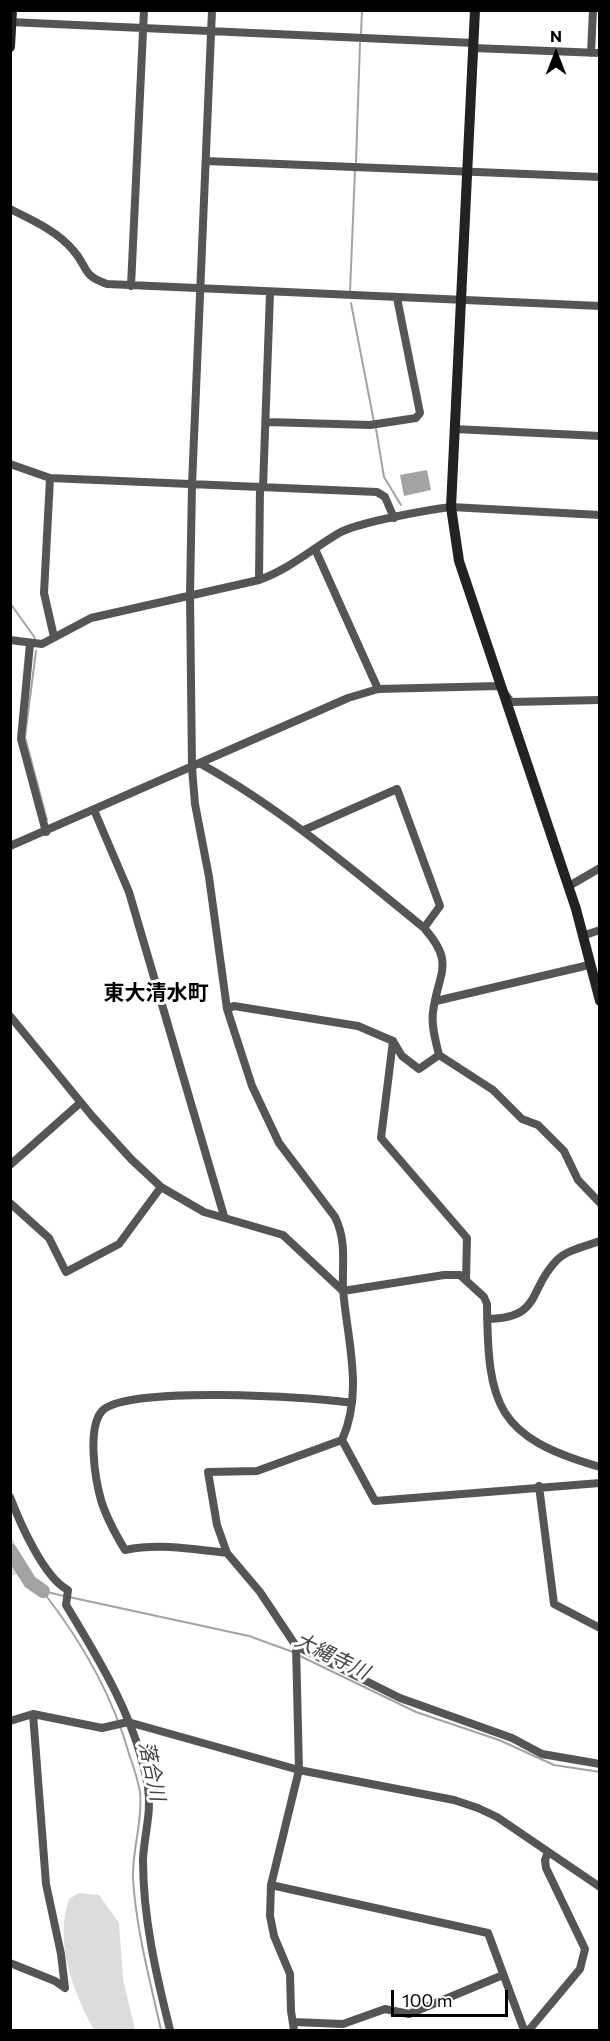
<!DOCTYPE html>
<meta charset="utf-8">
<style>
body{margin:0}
#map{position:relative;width:610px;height:2041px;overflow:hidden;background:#fff;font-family:Commissioner,sans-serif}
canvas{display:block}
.frame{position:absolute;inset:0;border:12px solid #000;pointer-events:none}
.north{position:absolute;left:526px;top:24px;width:60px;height:60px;-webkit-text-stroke:4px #fff;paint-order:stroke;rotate:0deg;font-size:16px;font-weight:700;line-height:24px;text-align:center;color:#000}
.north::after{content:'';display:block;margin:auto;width:21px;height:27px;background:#000;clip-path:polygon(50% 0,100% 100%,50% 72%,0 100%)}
.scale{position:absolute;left:391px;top:1990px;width:117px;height:27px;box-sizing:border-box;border:3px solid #000;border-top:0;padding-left:8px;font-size:18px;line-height:21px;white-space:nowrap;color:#000;-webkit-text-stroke:4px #fff;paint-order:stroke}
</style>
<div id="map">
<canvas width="610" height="2041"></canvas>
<div class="frame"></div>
<div class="north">N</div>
<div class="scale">100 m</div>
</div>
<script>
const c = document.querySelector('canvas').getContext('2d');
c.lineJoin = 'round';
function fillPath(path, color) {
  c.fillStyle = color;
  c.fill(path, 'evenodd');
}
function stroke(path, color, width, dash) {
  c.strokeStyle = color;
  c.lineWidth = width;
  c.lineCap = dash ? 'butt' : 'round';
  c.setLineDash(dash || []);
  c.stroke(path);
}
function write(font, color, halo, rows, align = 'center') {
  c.font = font + ' Commissioner,"Noto Sans JP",sans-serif';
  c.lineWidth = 6;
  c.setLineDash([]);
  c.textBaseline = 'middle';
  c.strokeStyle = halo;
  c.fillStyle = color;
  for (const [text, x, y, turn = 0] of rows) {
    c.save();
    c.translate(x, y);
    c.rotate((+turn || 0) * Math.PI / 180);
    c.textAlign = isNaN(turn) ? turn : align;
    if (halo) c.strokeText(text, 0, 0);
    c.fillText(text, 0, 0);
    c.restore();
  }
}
const green = new Path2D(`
 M10 1533 18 1552 19 1574 11 1576Z
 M79 1893 99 1895 119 1923 123 1979 135 2030H94C73 1992 54 1942 69 1899Z`);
const water = new Path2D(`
 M427 470 431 490 404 496 400 475Z`);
const stream = new Path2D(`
 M361 33 362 10
 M356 162 360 43
 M350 292 355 170
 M351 303 374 422
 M376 429 384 477 401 505
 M10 603 35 638
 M36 651 25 737 47 820
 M43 1591 64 1596
 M44 1593C83 1643 113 1696 130 1757 134 1768 138 1781 140 1792 143 1822 132 1849 133 1878 136 1930 150 1980 161 2030
 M69 1597 249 1636 293 1652
 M298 1655 416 1712 499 1740 554 1765 600 1772`);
const river = new Path2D(`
 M10 1550 30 1582 43 1591`);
const street = new Path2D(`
 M212 10 192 485 190 595 192 768 195 804 209 877 227 1009 252 1086 279 1143 335 1217C347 1242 342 1263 343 1289 347 1340 364 1391 342 1440L257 1471 208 1472 217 1525 227 1553 260 1592 296 1646 400 1698 512 1738 542 1754 600 1764
 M10 22 474 43
 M473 48 600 53
 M591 53 593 10
 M206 161 600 177
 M10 209C32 220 57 231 73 250 89 268 81 275 107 284L600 306
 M131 286 144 10
 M267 422 370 425 416 418 420 413 397 298
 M454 429 600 436
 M10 464 50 478 377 492 385 497 394 518
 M50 478 44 593 54 637
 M263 487 270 293
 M315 549 378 689
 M259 580 260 487
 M10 640 42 644 91 618 259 580C288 570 312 549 339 533 359 522 427 510 451 507L600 515
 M30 644 21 739 46 832
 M201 764C282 809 352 869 424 928 456 964 438 972 433 1012 431 1026 436 1042 439 1055L493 1090 522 1119 538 1125 564 1151 578 1180 600 1203
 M94 810 129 892 224 1216
 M304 830 397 789 440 906 424 928
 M10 846 348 698 378 689 499 686 511 702 600 700
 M569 886 600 868
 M582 936 600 930
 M436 1001 589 965
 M227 1009 234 1006 358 1026 393 1041 402 1056 419 1069 439 1055
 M10 1016 92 1116 131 1159 161 1187 204 1212 283 1235 343 1291 444 1275H460L484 1297 487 1304C488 1406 496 1437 600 1467
 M393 1041 381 1138 467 1238 466 1280
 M10 1165 80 1103
 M10 1203 49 1238 66 1272 119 1244 161 1187
 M487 1319C543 1318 527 1290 557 1260 567 1250 586 1246 600 1241
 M342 1440 375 1501 600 1483
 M539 1486 554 1604 600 1628
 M10 1497C20 1523 44 1578 68 1590L66 1605C100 1661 137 1721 148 1787 152 1812 144 1835 143 1860 143 1918 156 1974 170 2030
 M227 1553C193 1549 159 1543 125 1550 116 1535 106 1517 101 1500 95 1479 87 1428 102 1411 125 1385 314 1397 352 1403
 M10 1721 33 1714 102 1728 128 1722 299 1770 454 1800 478 1808 497 1817 600 1887
 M271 1885 488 1933 524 2030
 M10 1963 55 1981 65 1988 61 1954 46 1884 33 1714
 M293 2022 343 2024 385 2009 409 2014 503 1975
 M294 2030 291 2011 290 1974 274 1936 270 1916 271 1885 299 1770 296 1646
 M529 2030 580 1969 585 1949 546 1868 545 1860 548 1852`);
const secondary = new Path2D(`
 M475 10 451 507 459 561 576 909 600 1001
 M10 47 12 10`);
const waterNames = [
 ["大縄寺川",332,1656,26],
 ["落合川",152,1771,78]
];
const quarterNames = [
 ["東大清水町",156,993]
];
fillPath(green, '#dcdcdc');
fillPath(water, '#a3a3a3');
stroke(stream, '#a3a3a3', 2);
stroke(river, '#a3a3a3', 14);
stroke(street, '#555', 8);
stroke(secondary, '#222', 10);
write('italic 20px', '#444', '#fff', waterNames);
write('bold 21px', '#000', '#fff', quarterNames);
</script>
